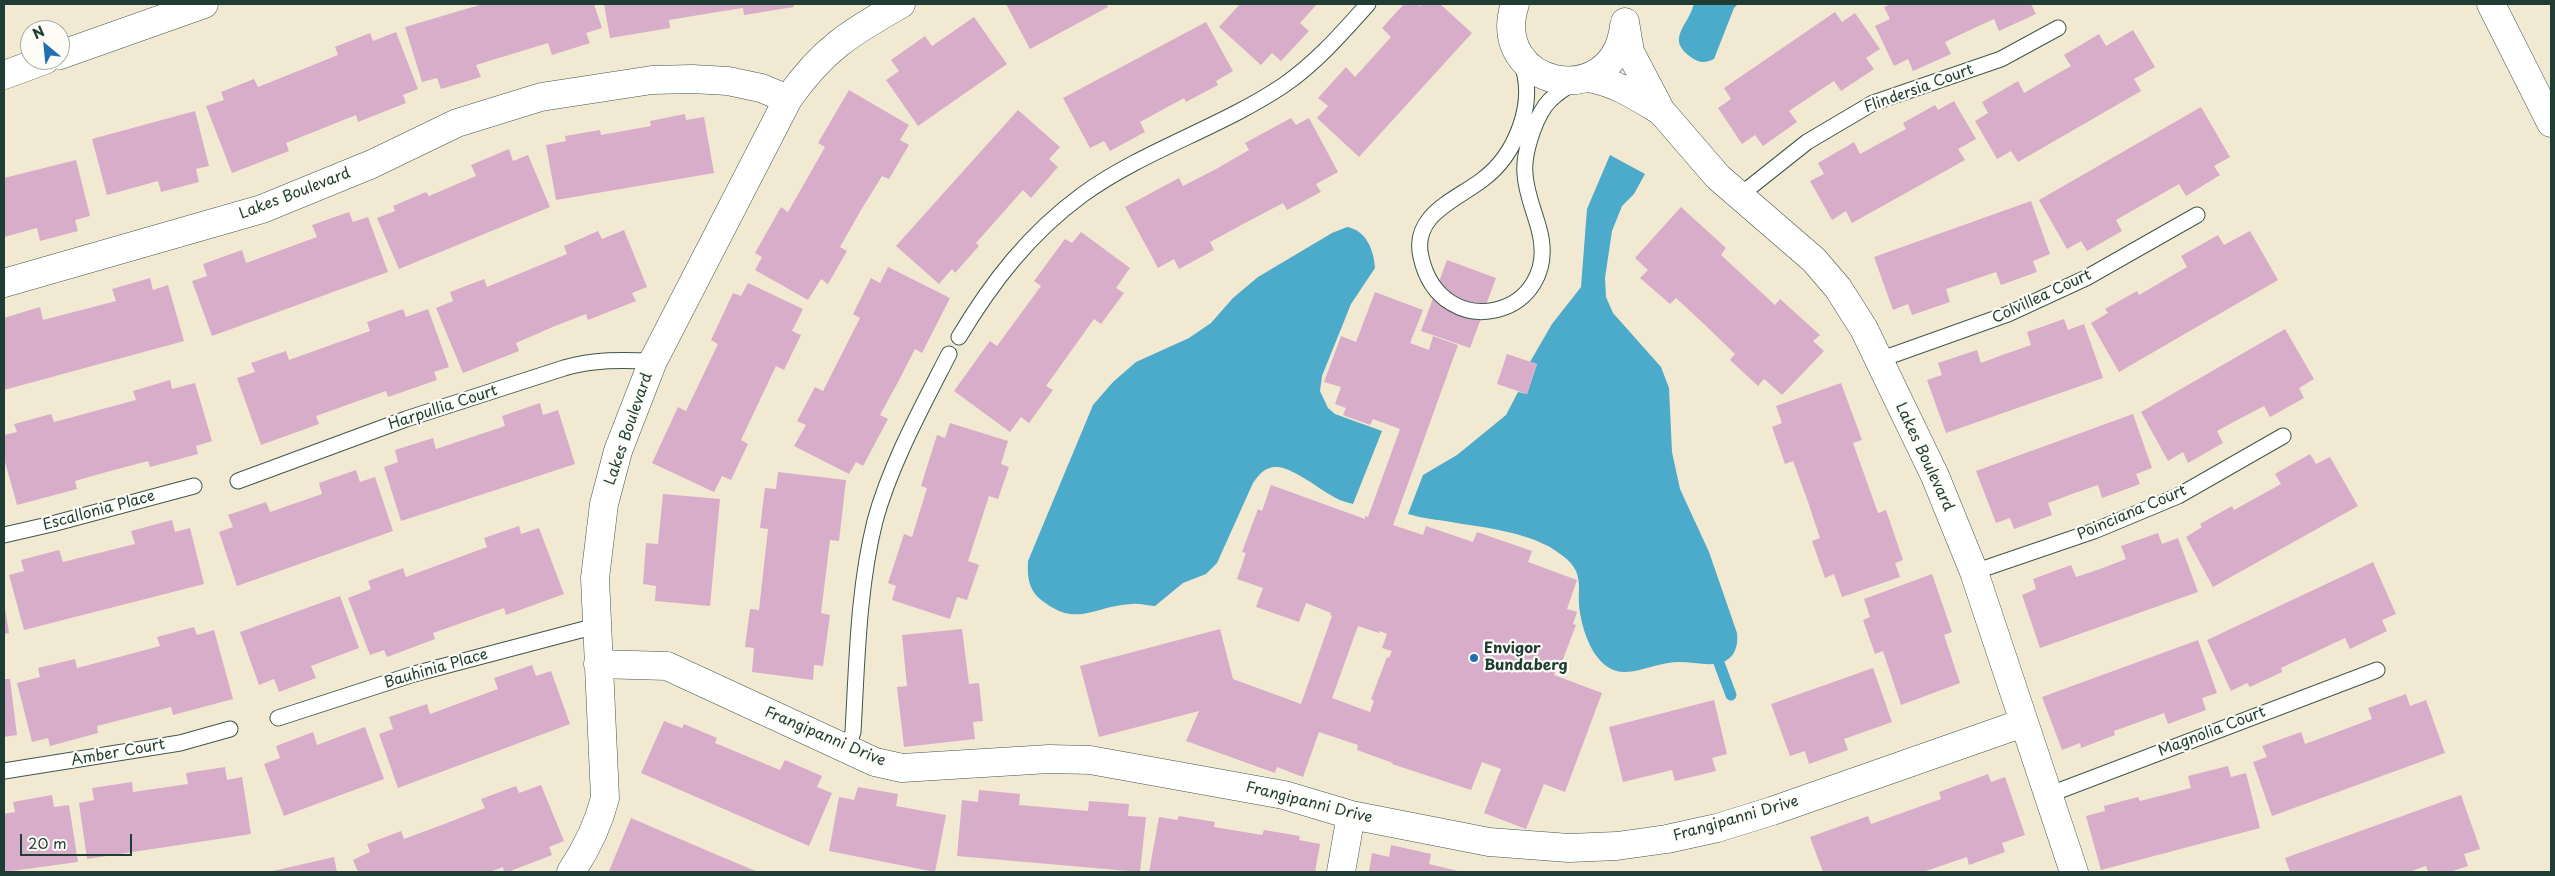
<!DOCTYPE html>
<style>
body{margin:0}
#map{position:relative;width:2555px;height:876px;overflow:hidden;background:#f2e9d2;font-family:"Playpen Sans",sans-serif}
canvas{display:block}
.frame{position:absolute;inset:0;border:5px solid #1f3d34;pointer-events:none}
.north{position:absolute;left:20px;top:20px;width:50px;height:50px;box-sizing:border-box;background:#fdfcf7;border:1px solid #a4b0a9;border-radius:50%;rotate:332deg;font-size:14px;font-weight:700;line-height:20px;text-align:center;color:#1f3d34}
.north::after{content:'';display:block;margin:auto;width:18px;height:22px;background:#1f6fb2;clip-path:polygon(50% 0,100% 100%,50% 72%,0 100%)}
.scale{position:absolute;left:20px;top:834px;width:112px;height:22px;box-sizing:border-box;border:2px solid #1f3d34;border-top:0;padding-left:6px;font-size:15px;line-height:18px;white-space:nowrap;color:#1f3d34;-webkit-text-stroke:4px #fdfcf7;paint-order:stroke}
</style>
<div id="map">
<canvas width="2555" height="876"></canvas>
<div class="frame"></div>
<div class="north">N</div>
<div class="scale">20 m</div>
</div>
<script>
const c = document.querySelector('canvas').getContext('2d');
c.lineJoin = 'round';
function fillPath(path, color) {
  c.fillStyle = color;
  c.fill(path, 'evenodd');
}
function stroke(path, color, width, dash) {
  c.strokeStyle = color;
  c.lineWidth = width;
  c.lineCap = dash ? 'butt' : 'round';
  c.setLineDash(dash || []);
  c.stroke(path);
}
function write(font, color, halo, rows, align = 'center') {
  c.font = font + ' "Playpen Sans",sans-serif';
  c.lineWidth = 4.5;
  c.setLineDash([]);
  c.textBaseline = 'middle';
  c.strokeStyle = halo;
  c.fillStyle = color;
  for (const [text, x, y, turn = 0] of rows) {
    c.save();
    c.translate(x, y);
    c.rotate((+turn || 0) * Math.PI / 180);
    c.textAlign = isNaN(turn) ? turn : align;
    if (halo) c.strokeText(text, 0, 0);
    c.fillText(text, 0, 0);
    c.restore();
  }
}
const water = new Path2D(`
 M1694 4H1738L1734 8 1714 59C1705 63 1700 63 1692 58 1665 39 1687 28 1694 4Z
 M1610 155 1645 174 1634 194 1622 206 1612 231 1605 278 1606 297 1613 313 1661 367 1669 388 1672 452 1680 489 1709 552 1737 633C1739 649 1732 663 1714 664 1699 665 1683 660 1668 663 1654 665 1638 672 1624 672 1594 672 1581 628 1579 605 1578 593 1581 583 1576 571 1571 560 1558 552 1548 546 1517 530 1479 527 1445 521 1432 519 1421 518 1408 514L1423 475 1457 455 1506 415 1518 392 1527 394 1537 364 1530 362 1552 324 1581 287 1587 209Z
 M1347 227C1366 230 1374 250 1375 268L1351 304 1322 376 1320 391 1328 408 1335 414 1382 431 1353 504C1347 502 1340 501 1334 497 1319 489 1295 469 1278 467 1266 466 1259 474 1253 483L1217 563 1206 574 1183 583 1155 606C1147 606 1139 603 1132 604 1096 605 1078 628 1044 602 1029 592 1027 578 1028 561L1093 405 1113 382 1136 362 1189 338 1211 323 1233 298 1258 277 1332 233Z`);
const stream = new Path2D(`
 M1719 663 1731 695`);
const building = new Path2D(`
 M483 4H594L602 28 586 33 590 43 552 55 548 43 476 65 481 77 441 89 437 78 422 82 405 27Z
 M604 4H794V7L744 15 743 8 711 13 669 20 670 28 610 38Z
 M1006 4H1106L1108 7 1030 49Z
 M1240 4H1317L1300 23 1309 31 1281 61 1272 53 1261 65 1219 27Z
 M1404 4H1417L1420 6 1422 4H1440L1472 33 1359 157 1317 118 1328 106 1318 98 1346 67 1355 77 1391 37 1382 28Z
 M1891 4H2031L2036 14 1999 31 1994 19 1970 30 1945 42 1951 54 1913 71 1908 59 1894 66 1875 26 1890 19 1884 7Z
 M1835 12 1842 22 1855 13 1880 49 1866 58 1874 69 1841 91 1834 81 1789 111 1797 122 1763 146 1755 135 1742 144 1718 108 1731 99 1724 88Z
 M974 17 1007 64 918 126 886 80 899 71 891 60 925 36 932 46Z
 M1206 22 1233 71 1216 81 1218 85 1186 102 1184 98 1140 122 1145 132 1110 151 1104 141 1090 148 1063 98Z
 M2133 30 2155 67 2134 79 2141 91 2018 162 2011 151 1997 159 1975 121 1988 113 1982 102 2018 81 2024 93 2048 79 2071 66 2064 55 2099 34 2106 46Z
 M396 32 418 89 403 95 406 103 358 122 356 115 286 143 289 151 232 173 206 106 224 100 221 92 254 79 258 87 338 55 335 47 370 33 373 41Z
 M849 90 909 125 900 140 909 145 889 179 882 176 861 210 840 247 847 251 828 284 821 279 808 300 755 270 762 257 755 253 781 207 788 212 825 147 818 143Z
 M1954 101 1976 139 1958 149 1965 160 1852 223 1846 211 1832 220 1810 181 1824 174 1818 163 1854 142 1860 154 1906 129 1903 123 1935 105 1938 110Z
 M2201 107 2230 157 2214 166 2220 175 2186 196 2179 184 2116 220 2122 231 2087 251 2081 241 2067 249 2039 200Z
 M1018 110 1060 147 1049 159 1058 167 1031 198 1023 190 976 243 979 246 955 273 952 269 939 284 896 246Z
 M195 111 209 166 196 169 199 182 161 192 158 181 107 195 92 139Z
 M685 114 686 120 704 117 714 173 556 200 546 145 566 141 565 136 600 130 601 135 651 126 650 121Z
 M1291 118 1296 125 1309 118 1338 172 1316 184 1321 192 1287 210 1283 203 1245 223 1210 242 1214 250 1179 269 1174 259 1158 268 1125 207 1179 178 1183 186 1216 169 1249 150 1245 143Z
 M509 149 513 161 528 155 550 207 399 269 377 218 395 211 393 206 426 192 429 196 476 176 471 165Z
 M76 160 90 216 75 220 78 231 40 241 37 228 4 237V178Z
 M2031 201 2050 254 2033 261 2037 272 2001 285 1996 272 1946 289 1950 302 1912 315 1908 304 1893 310 1874 257Z
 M1681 207 1726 248 1721 255 1775 305 1780 299 1820 335 1813 341 1824 351 1782 395 1764 379 1758 386 1730 360 1735 354 1705 325 1676 298 1670 304 1640 278 1648 270 1635 258Z
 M349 212 353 222 368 217 388 272 212 336 192 281 207 276 203 264 242 250 246 263 317 237 312 225Z
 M624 230 647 287 632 293 636 301 588 320 586 314 555 326 516 343 519 351 463 373 436 308 453 301 450 292 484 279 487 287 567 254 564 246 598 231 602 239Z
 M2250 231 2278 280 2119 372 2091 323 2108 313 2105 309 2137 291 2139 295 2187 267 2181 256 2218 235 2224 245Z
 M1081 232 1130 268 1116 288 1124 293 1101 324 1094 319 1046 386 1053 390 1029 423 1021 417 1010 432 954 391 990 341 997 346 1041 286 1034 281 1065 239 1072 243Z
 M1447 260 1496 278 1470 348 1421 331Z
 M888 267 950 298 922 353 915 349 898 382 880 415 888 419 863 466 856 462 849 474 794 446 806 425 797 421 815 387 823 391 860 318 853 314 871 278 880 283Z
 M150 278 153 290 168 285 184 341 4 390V318L40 307 43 320 116 301 112 289Z
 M748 283 803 309 792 331 801 335 784 370 776 366 741 440 748 444 731 480 722 476 714 492 652 463 678 407 686 411 718 344 711 340 733 293 741 296Z
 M1375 292 1423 310 1410 343 1429 350 1433 336 1458 345 1393 525 1423 535 1426 526 1473 542 1477 532 1532 551 1528 562 1577 580 1567 609 1577 612 1573 624 1576 625 1560 667 1557 666 1554 675 1602 693 1565 792 1544 784 1526 829 1484 813 1501 769 1482 762 1471 790 1392 764 1393 763 1357 750 1358 745 1319 732 1303 777 1277 767 1275 773 1186 741 1199 711 1099 737 1080 666 1220 629 1233 679 1301 704 1332 616 1330 615 1331 613 1306 603 1299 622 1256 607 1263 588 1237 579 1246 553 1242 552 1258 509 1262 511 1271 485 1365 519V516L1368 517 1400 429 1373 419 1370 425 1343 415 1346 408 1335 404 1341 387 1324 382 1341 336 1356 342ZM1358 626 1379 633 1380 631 1387 634 1382 648 1392 651 1389 658 1387 657 1371 699 1374 701 1370 712 1332 698Z
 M403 309 406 317 428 309 449 367 434 372 437 380 388 397 386 391 316 416 319 424 261 445 237 378 255 372 251 363 286 351 289 360 370 331 367 322Z
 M2064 319 2068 330 2084 324 2103 378 1946 433 1927 380 1942 375 1938 363 1977 350 1981 363 2005 354 2031 345 2027 332Z
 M2285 329 2314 379 2299 388 2304 398 2270 417 2264 406 2239 419 2217 431 2223 443 2188 463 2183 452 2168 461 2141 412Z
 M1507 354 1537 364 1527 394 1497 384Z
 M170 380 172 389 195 383 212 441 196 446 198 454 150 467 148 461 110 471 75 481 77 489 17 505 4 458V435L17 432 14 424 51 414 54 422 136 400 133 391Z
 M1841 383 1862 440 1853 443 1878 513 1886 510 1903 560 1895 563 1900 577 1842 597 1834 574 1825 578 1812 541 1820 538 1807 499 1793 461 1785 464 1772 427 1782 423 1776 406Z
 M540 403 543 415 558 410 575 464 401 521 384 467 398 462 395 450 433 438 436 449 505 426 502 416Z
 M2133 414 2152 468 2136 474 2140 484 2102 498 2098 485 2072 494 2048 503 2052 515 2014 529 2010 518 1996 523 1976 471Z
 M950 423 1008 441 1001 464 1009 467 998 499 989 496 968 561 979 565 967 600 957 597 950 619 892 600 896 586 888 583 904 534 912 537 927 488 921 486 937 435 945 438Z
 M2310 454 2316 464 2330 457 2358 506 2213 587 2186 537 2202 527 2200 524 2232 506 2234 510 2281 484 2275 474Z
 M356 470 360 482 375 477 393 531 237 586 219 532 233 527 228 515 266 502 270 512 322 494 319 483Z
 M778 472 846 480 839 541 830 540 821 613 830 615 823 666 814 665 813 680 752 672 754 648 745 647 750 609 759 610 768 529 760 528 765 488 776 489Z
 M663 494 720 499 710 606 655 601 656 586 643 584 646 543 658 544Z
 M172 520 175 532 190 528 204 584 24 630 9 575 24 571 21 560 59 550 63 562 135 544 131 531Z
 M519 526 521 534 539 528 564 594 506 615 504 608 433 633 435 639 387 657 384 650 370 655 348 598 371 589 368 581 403 568 406 577 487 547 484 538Z
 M2158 533 2162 544 2178 538 2198 592 2040 648 2022 595 2036 589 2033 579 2071 565 2076 577 2100 569 2126 559 2121 546Z
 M2373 562 2396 614 2382 620 2387 631 2350 649 2345 638 2281 668 2282 672 2250 687 2247 683 2231 691 2207 640Z
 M1932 574 1952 632 1944 635 1960 683 1901 705 1883 651 1875 654 1863 620 1870 617 1864 599Z
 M340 596 359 648 311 666 316 678 279 692 274 679 259 685 240 632Z
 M4 602 9 633 4 634Z
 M194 627 197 635 214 630 233 699 173 715 171 707 97 726 98 733 50 746 48 738 32 742 17 683 40 677 38 668 75 659 77 668 119 657 160 646 157 637Z
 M962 629 969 684 979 683 983 721 973 722 975 739 904 747 897 687 907 686 902 635Z
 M2198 640 2217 693 2202 698 2206 710 2168 724 2164 713 2114 731 2115 735 2081 748 2080 743 2062 750 2042 697Z
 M532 665 536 676 551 671 570 724 398 788 379 734 393 729 389 717 427 704 430 714 498 689 494 678Z
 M1873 668 1892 722 1844 739 1848 750 1809 764 1805 751 1790 756 1771 704Z
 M4 679H10L17 735 4 737Z
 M2406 694 2410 706 2426 700 2445 753 2272 816 2253 762 2267 757 2262 746 2301 732 2305 744 2372 719 2368 708Z
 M1714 700 1727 754 1712 758 1716 771 1675 781 1672 770 1623 782 1609 727Z
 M664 721 682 728 684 724 717 738 715 743 780 770 785 760 822 776 817 787 832 793 809 846 641 773Z
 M365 727 384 779 284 816 264 764 280 758 276 746 313 732 317 745Z
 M2228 766 2231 777 2246 773 2260 828 2101 870 2086 816 2105 811 2104 806 2138 797 2140 801 2191 788 2188 776Z
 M225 767 227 780 242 777 251 834 87 859 79 803 94 800 92 788 132 782 133 792 188 784 186 773Z
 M1988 774 1991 782 2005 777 2025 835 2002 843 2005 852 1969 865 1967 857 1923 872H1823L1810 837 1868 816 1871 824 1941 799 1939 792Z
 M541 785 564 841 549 847 552 855 508 872H504L503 867 490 872H358L353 860 370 852 367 844 401 831 404 839 447 823 485 808 481 799 516 786 519 793Z
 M858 787 898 794 896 806 946 815 935 872 829 851 839 797 854 800Z
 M979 790 1020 794 1019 805 1088 811 1089 801 1129 804 1128 816 1146 817 1140 872 957 856 962 800 978 802Z
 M52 795 54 807 69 805 78 862 4 872V814L15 812 13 802Z
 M2461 795 2480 849 2464 854 2468 866 2450 872H2428L2426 866 2409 872H2290L2285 858Z
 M1179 816 1215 822 1214 827 1262 835 1264 830 1300 836 1299 840 1320 844 1315 872H1149L1159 817 1177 820Z
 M631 818 715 854 758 872H613L609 871Z
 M1391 845 1431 854 1429 864 1462 872H1369L1372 853 1389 857Z
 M334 857 337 872H273V871Z`);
const service = new Path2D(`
 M1521 62C1537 102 1516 155 1482 180 1456 200 1411 215 1421 257 1441 347 1563 317 1539 229 1534 210 1526 193 1525 174 1523 154 1534 122 1545 106 1553 95 1564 89 1575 82
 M1739 196 1807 142 1873 103 2001 59 2058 28
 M959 337C992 282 1029 234 1082 195 1144 150 1220 128 1284 85 1317 62 1342 33 1368 4
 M1879 360 2008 314 2086 278 2197 215
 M238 481 406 419 564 368C595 359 622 360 653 361
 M4 535 52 524 194 486
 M1974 572 2094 531 2178 496 2283 436
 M278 718 414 674 596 626
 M847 750 853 732C857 662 858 589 875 521 890 465 923 405 949 354
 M4 771 180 743 230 729
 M2048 795 2377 670`);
const minor = new Path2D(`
 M1515 4C1488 87 1614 114 1624 26
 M2491 4 2551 123
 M1625 22 1630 52 1661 111 1718 177 1814 260 1838 288 1864 329 1935 476 1974 572 2074 872
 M60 55 204 4
 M4 75 45 60
 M1589 78C1616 83 1636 96 1659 110
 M4 283 262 209 372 164 457 123 541 97 652 80 692 79 728 81 761 88 788 99
 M598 664 667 666 875 762 902 768 1049 759 1090 760 1284 795 1351 815 1489 842 1569 848 1617 846 1667 839 1717 828 1772 811 2023 723
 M571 872C587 848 598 826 605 798L595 578 604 504 618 451 653 361 788 99C823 49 850 33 901 4
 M1341 872 1351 815`);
const markers = [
 [1474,658,5,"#1f6fb2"]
];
const streetNames = [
 ["Flindersia Court",1919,89,-20],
 ["Lakes Boulevard",295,194,-21],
 ["Colvillea Court",2042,297,-25],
 ["Harpullia Court",443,408,-18],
 ["Lakes Boulevard",629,429,-71],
 ["Lakes Boulevard",1924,457,65],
 ["Escallonia Place",99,511,-15],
 ["Poinciana Court",2132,513,-23],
 ["Bauhinia Place",436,669,-16],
 ["Magnolia Court",2212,732,-21],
 ["Frangipanni Drive",825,737,23],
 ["Amber Court",118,753,-10],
 ["Frangipanni Drive",1309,803,14],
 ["Frangipanni Drive",1736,819,-16]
];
const poiNames = [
 ["Envigor",1484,649],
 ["Bundaberg",1484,666]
];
fillPath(water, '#4caacb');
stroke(stream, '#4caacb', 11);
fillPath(building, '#d8adca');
stroke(service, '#3f574c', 17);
stroke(minor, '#3f574c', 29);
stroke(service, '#fff', 15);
stroke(minor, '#fff', 28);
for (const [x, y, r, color] of markers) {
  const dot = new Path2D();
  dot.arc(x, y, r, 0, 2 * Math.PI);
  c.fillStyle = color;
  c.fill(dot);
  stroke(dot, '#fdfcf7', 2);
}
write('15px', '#1f3d34', '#fdfcf7', streetNames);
write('bold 15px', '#1f3d34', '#fdfcf7', poiNames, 'left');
</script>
